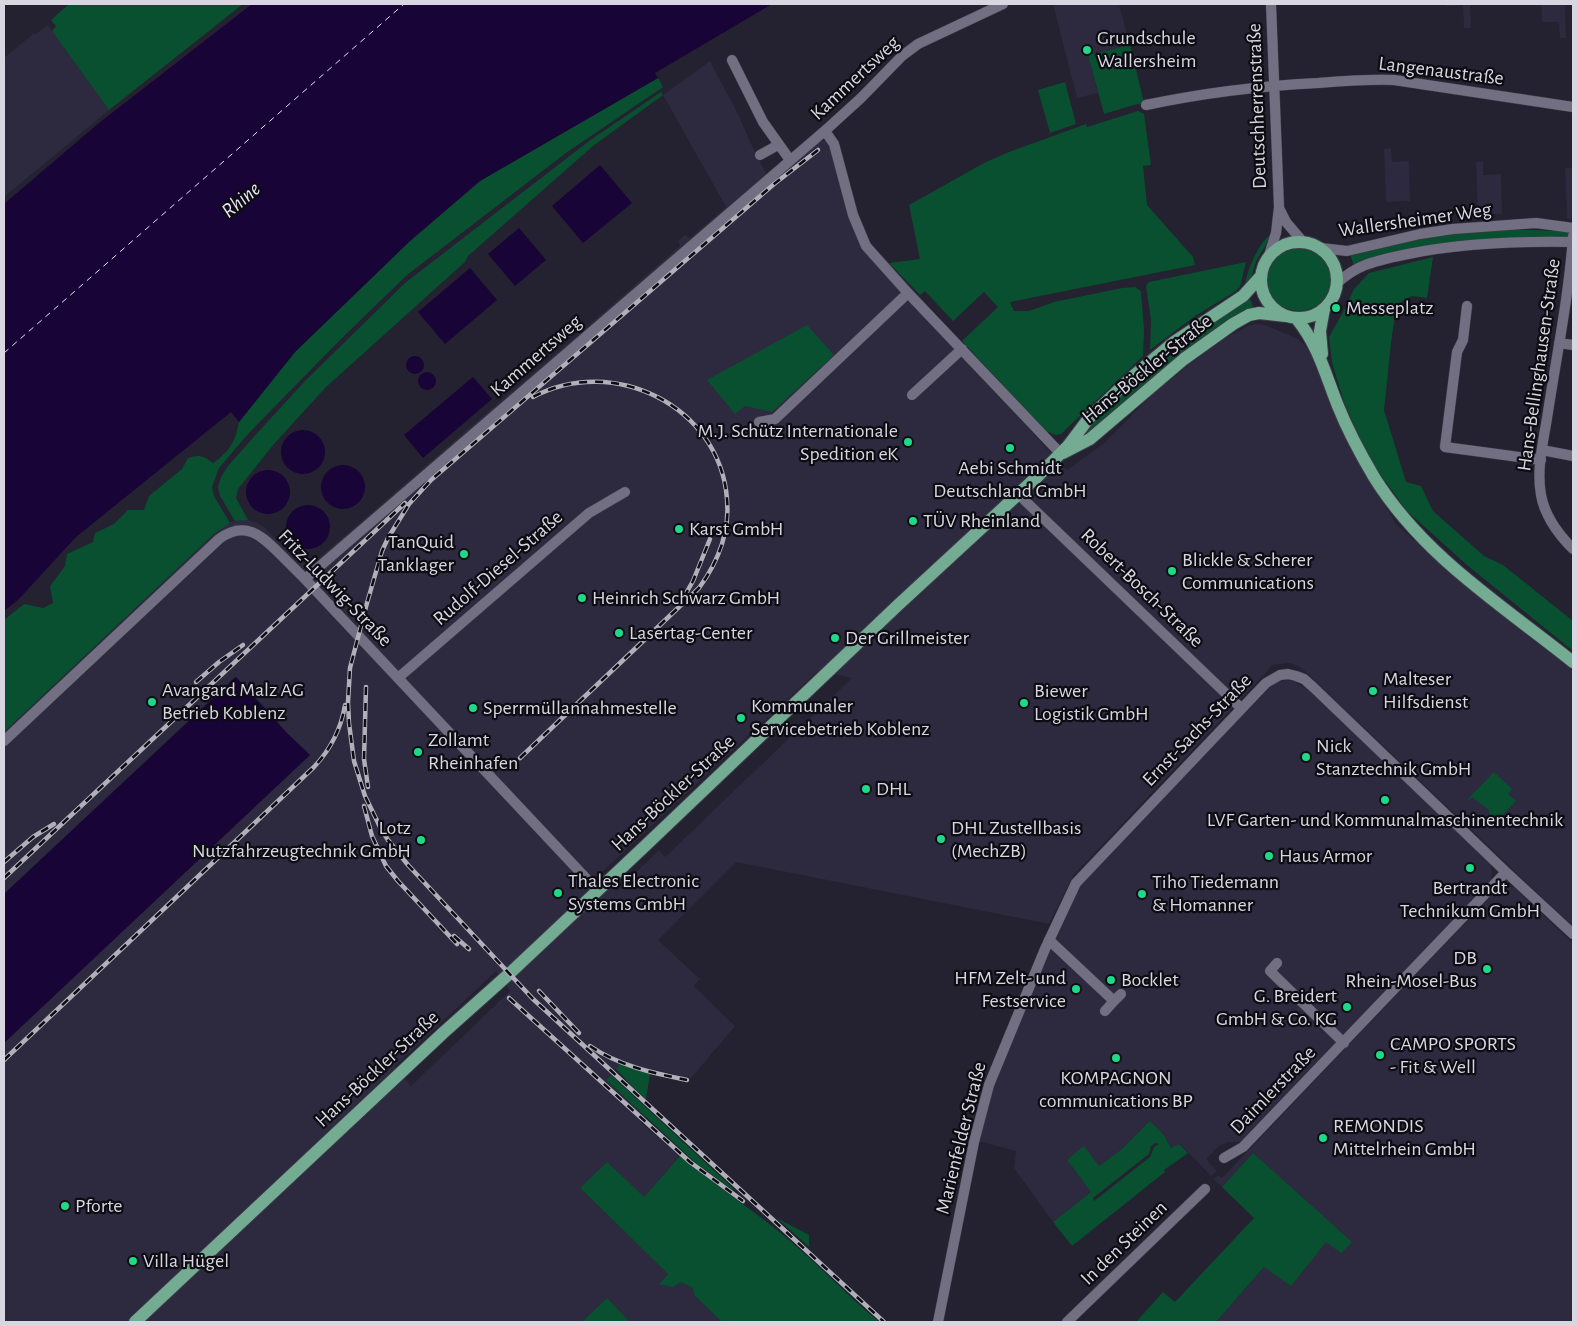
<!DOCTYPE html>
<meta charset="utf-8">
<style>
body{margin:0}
#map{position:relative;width:1577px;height:1326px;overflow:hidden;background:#242130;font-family:"Alegreya Sans",sans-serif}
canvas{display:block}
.frame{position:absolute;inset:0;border:5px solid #d8d6e0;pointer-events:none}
</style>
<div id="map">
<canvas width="1577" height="1326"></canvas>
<div class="frame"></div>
</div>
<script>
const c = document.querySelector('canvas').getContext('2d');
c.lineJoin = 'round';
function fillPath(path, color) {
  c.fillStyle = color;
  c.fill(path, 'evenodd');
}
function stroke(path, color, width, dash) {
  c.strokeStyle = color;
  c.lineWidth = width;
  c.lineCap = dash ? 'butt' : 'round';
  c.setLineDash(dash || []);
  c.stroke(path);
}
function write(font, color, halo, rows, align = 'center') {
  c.font = font + ' "Alegreya Sans",sans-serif';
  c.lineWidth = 4.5;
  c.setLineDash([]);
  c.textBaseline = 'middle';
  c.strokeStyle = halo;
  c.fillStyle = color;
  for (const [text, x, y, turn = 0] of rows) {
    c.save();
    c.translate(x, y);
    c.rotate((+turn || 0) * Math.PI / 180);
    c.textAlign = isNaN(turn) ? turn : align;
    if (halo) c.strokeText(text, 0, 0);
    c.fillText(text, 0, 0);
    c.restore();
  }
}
const built = new Path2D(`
 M1053 4H1119L1130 45 1088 55 1098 93 1077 98Z
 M1446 4H1470L1471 28H1464L1463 5 1446 6Z
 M1541 4H1565L1566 38H1560L1559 22H1542Z
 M48 25 109 110 4 197V58L34 33 36 34Z
 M710 61 739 116 752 146 770 181 818 141H824L828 142 873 260 1067 470 1103 444 1155 392 1190 364 1225 338 1241 330 1249 325 1257 324 1265 325 1299 339 1308 349 1314 361 1333 411 1366 473 1396 524 1463 584 1573 671V927L1307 673 1298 666 1289 663 1273 665 1073 876 1049 924 736 862 658 940 700 979 694 986 735 1026 691 1078 652 1069 650 1074 620 1064 606 1080 645 1116 640 1122 680 1156 644 1197 580 1188 668 1274 660 1284 681 1282 693 1288 694 1295 722 1322H4V1043L310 755 286 732 264 706 235 677 4 894V732L222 527 231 522 240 520H248L258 523 265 528 299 563H313L680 246 678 241 685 235 690 238 726 207 663 95ZM818 671 852 678 665 857 659 850 617 891 601 873ZM496 971 510 991 411 1086 395 1066Z
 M1391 148 1392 162 1409 161 1410 201 1386 202 1384 149Z
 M1483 161V175L1501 174 1502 214H1486V212L1478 213 1476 162Z
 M1565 168H1573V220L1567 219Z
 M1286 680 1293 681 1310 691 1484 857 1490 864 1492 872 1491 879 1485 886 1241 1142H1228L1219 1146 1207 1158 1208 1162 1217 1171 1211 1176 1180 1144 1172 1149 1164 1135 1150 1121 1122 1149 1099 1166 1067 1160 1091 1192 1053 1222 1014 1168 1016 1151 978 1141 993 1084 1044 960 1083 880 1270 687 1279 682Z
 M1506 886 1515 888 1573 943V1322H1216L1264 1267 1252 1154 1222 1187 1214 1179 1218 1175 1222 1178 1498 888Z`);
const green = new Path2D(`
 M69 4H243L109 110 52 31 56 26 51 20Z
 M1130 45 1144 103 1130 106 1104 114 1088 55Z
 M658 78 663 87 566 153 407 275 339 341 247 435 219 468 212 487 214 496 230 523 214 534 4 732V620L24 604 43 608 53 603 50 586 65 566 67 554 93 542 95 533 114 524 128 510H144L149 496 182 469 188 458C199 454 204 456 213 463 228 453 236 441 239 422L295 352 410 241 480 181Z
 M1065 82 1076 124 1050 133 1038 90Z
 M661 92 663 95 593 146 468 256 465 262 326 387 274 444 238 489 236 498 248 520 235 521 220 496 218 487 221 477 228 466 260 430 305 381 405 283 589 141Z
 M1138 111 1144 114 1151 165 1143 166 1147 205 1193 257 1195 265 1010 302 1014 311H1029L1054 302 1122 288 1135 287 1141 291 1144 330 1143 356 1061 434 1056 435 1046 431 962 341 998 307 984 292 953 321 925 291 920 295 889 263 920 259 909 205 984 163 1009 152 1086 124 1087 127Z
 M1491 229 1568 231 1571 235 1570 239 1516 240 1354 266 1350 254 1427 236Z
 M1272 234C1268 243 1262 250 1258 258 1252 268 1254 279 1245 287 1245 274 1260 239 1272 234Z
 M1267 279a32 32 0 1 1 64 0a32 32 0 1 1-64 0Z
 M1433 257 1427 298 1412 296 1402 301 1396 308 1391 343 1384 410 1406 482 1421 486 1433 511 1484 556 1503 565 1573 621V651L1467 565 1407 511 1375 467 1359 436 1344 402 1332 363 1329 337 1342 314 1354 289 1369 273Z
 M1246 262 1240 287 1233 293 1195 316 1150 350 1151 320 1146 286 1149 282Z
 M1247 297 1251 301 1254 310 1083 441 1081 431 1149 366Z
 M807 325 834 355 772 412 745 406 735 414 707 380Z
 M1494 772 1512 789 1508 794 1516 801 1494 824 1491 821 1489 810 1472 797 1469 800 1468 799Z
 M620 1064 650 1074 646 1099 633 1087 616 1069Z
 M611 1075 734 1189 733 1190 697 1164 606 1080Z
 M1150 1121 1164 1135 1171 1148 1179 1144 1188 1153 1164 1170 1165 1172 1072 1246 1053 1222 1091 1192 1067 1160 1084 1146 1099 1166 1122 1149ZM1156 1143 1159 1144 1154 1147 1150 1157 1094 1201 1093 1198 1149 1154 1151 1146Z
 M1253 1153 1352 1242 1341 1253 1326 1242 1291 1286 1264 1267 1216 1322H1136L1163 1292 1175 1302 1254 1218 1222 1187Z
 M680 1156C715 1186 754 1210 789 1240 820 1266 848 1296 879 1322H722L694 1295 693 1288 681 1282 673 1287 659 1284 668 1274 580 1188 607 1162 644 1197Z
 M777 1218 809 1235V1247Z
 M607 1298 630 1322H582Z`);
const water = new Path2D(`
 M252 4H772L655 73 658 78 480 181 410 241 295 352 239 422 231 412 76 537 18 600 4 611V204L99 123Z
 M600 165 632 203 583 243 552 206Z
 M519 228 546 260 515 286 488 254Z
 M470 268 497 300 445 344 418 312Z
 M406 365a9 9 0 1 1 18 0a9 9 0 1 1-18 0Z
 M418 381a9 9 0 1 1 18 0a9 9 0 1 1-18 0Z
 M473 377 492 399 423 458 404 435Z
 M281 452a22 22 0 1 1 44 0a22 22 0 1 1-44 0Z
 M321 487a22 22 0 1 1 44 0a22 22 0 1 1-44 0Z
 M246 492a22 22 0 1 1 44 0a22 22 0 1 1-44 0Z
 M286 527a22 22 0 1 1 44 0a22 22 0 1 1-44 0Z
 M236 677 286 732 310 755 4 1043V894Z`);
const ferry = new Path2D(`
 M4 353 404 4`);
const minor = new Path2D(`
 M732 60 763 122 790 160
 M1146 105C1203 93 1260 86 1318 83 1343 81 1369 79 1394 80L1573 107
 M825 131 834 144 853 215 866 246 908 293 1061 454
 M760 155 778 145
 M1279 208 1286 222 1303 242
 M1573 236C1569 295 1557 353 1548 412 1544 439 1536 468 1541 495 1545 517 1558 534 1573 549
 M1321 248 1347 251 1420 234 1453 229 1536 223 1573 228
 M1268 258 1276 233 1279 207 1271 4
 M1337 283C1345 276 1353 270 1363 266 1377 260 1393 257 1408 254 1462 243 1518 241 1573 242
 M1467 306 1463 340 1457 352 1445 447 1541 460
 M1559 343 1573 345
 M912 395 962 349
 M759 422 775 419 908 293
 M1542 450 1573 456
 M1018 494 1241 708
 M305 579 828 128 861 98 902 56 918 44 1003 4
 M398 678 589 513 625 492
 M4 741 219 539C245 520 261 535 280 554 288 562 297 571 305 579L597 890
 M1049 940 1114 1001 1105 1011
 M1277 963 1270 971 1344 1043
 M1114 1001 1121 994
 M1224 1158 1243 1147 1506 872
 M938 1322 974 1142 989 1085 1045 949 1076 883 1266 683 1280 675 1288 674 1296 676 1304 679 1313 687 1506 872 1573 934
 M1067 1322 1205 1189`);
const major = new Path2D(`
 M1261 280a38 38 0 1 1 76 0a38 38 0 1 1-76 0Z
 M1296 318C1319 346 1325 374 1338 406 1348 431 1361 455 1374 477 1423 556 1502 605 1573 662
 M1322 354 1320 331 1324 309
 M1063 453 1090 439 1184 359 1233 324 1249 315 1259 313 1286 316
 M135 1322 443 1033 509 974 645 846 897 606 1039 475 1068 446 1089 418 1132 377 1174 342 1243 296 1261 276`);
const rail = new Path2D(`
 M818 150 774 184 431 480 409 504 388 538 382 551 367 603 350 668 348 702 349 723 354 761 365 796 381 829 388 840 408 865 533 999 884 1322
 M684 597 693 581 710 539
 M196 682 219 662 243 645
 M366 687 364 759 368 787
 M520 758 699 588C718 562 730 532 727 499 720 406 613 354 533 397
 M364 806 372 836 386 866 398 881 457 944
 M4 862 33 837 54 824
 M4 878 405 503
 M454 936 469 949
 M539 991 579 1033
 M509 998 690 1162 743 1201
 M590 1046C619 1066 653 1073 687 1080
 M4 1060 314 767C330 750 341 729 345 705`);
const markers = [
 [1087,50,5,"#1dd988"],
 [1336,308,5,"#1dd988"],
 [908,442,5,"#1dd988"],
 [1010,448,5,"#1dd988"],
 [913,521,5,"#1dd988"],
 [679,529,5,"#1dd988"],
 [464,554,5,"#1dd988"],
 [1172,571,5,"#1dd988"],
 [582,598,5,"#1dd988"],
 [619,633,5,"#1dd988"],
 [835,638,5,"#1dd988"],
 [1373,691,5,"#1dd988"],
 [152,702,5,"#1dd988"],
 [1024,703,5,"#1dd988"],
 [473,708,5,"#1dd988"],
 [741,718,5,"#1dd988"],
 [418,752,5,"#1dd988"],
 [1306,757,5,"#1dd988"],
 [866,789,5,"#1dd988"],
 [1385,800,5,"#1dd988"],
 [941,839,5,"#1dd988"],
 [421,840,5,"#1dd988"],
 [1269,856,5,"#1dd988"],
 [1470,868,5,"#1dd988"],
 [558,893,5,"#1dd988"],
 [1142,894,5,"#1dd988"],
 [1487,969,5,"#1dd988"],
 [1111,980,5,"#1dd988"],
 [1076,989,5,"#1dd988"],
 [1347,1007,5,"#1dd988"],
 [1380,1055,5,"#1dd988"],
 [1116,1058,5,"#1dd988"],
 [1323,1138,5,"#1dd988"],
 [65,1206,5,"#1dd988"],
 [133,1261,5,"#1dd988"]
];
const poiNames = [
 ["Grundschule",1097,38],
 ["Wallersheim",1097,61],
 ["Messeplatz",1346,308],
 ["M.J. Schütz Internationale",898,431,"right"],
 ["Spedition eK",898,454,"right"],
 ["Aebi Schmidt",1010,468,"center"],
 ["Deutschland GmbH",1010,491,"center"],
 ["TÜV Rheinland",923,521],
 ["Karst GmbH",689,529],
 ["TanQuid",454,542,"right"],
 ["Tanklager",454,565,"right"],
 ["Blickle & Scherer",1182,560],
 ["Communications",1182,583],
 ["Heinrich Schwarz GmbH",592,598],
 ["Lasertag-Center",629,633],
 ["Der Grillmeister",845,638],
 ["Malteser",1383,679],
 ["Hilfsdienst",1383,702],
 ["Avangard Malz AG",162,690],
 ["Betrieb Koblenz",162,713],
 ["Biewer",1034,691],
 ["Logistik GmbH",1034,714],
 ["Kommunaler",751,706],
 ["Servicebetrieb Koblenz",751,729],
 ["Sperrmüllannahmestelle",483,708],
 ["Zollamt",428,740],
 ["Rheinhafen",428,763],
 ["Nick",1316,746],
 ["Stanztechnik GmbH",1316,769],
 ["DHL",876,789],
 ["LVF Garten- und Kommunalmaschinentechnik",1385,820,"center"],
 ["Lotz",411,828,"right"],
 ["Nutzfahrzeugtechnik GmbH",411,851,"right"],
 ["DHL Zustellbasis",951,828],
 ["(MechZB)",951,851],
 ["Haus Armor",1279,856],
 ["Thales Electronic",568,881],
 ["Systems GmbH",568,904],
 ["Tiho Tiedemann",1152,882],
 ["& Homanner",1152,905],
 ["Bertrandt",1470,888,"center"],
 ["Technikum GmbH",1470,911,"center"],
 ["DB",1477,958,"right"],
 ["Rhein-Mosel-Bus",1477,981,"right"],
 ["HFM Zelt- und",1066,978,"right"],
 ["Festservice",1066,1001,"right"],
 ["Bocklet",1121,980],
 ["G. Breidert",1337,996,"right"],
 ["GmbH & Co. KG",1337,1019,"right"],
 ["CAMPO SPORTS",1390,1044],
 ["- Fit & Well",1390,1067],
 ["KOMPAGNON",1116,1078,"center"],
 ["communications BP",1116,1101,"center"],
 ["REMONDIS",1333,1126],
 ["Mittelrhein GmbH",1333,1149],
 ["Pforte",75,1206],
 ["Villa Hügel",143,1261]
];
const streetNames = [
 ["Langenaustraße",1441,71,7],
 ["Kammertsweg",855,78,-43],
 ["Deutschherrenstraße",1257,106,-92],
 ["Wallersheimer Weg",1415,220,-8],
 ["Kammertsweg",536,356,-41],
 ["Hans-Bellinghausen-Straße",1539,365,-82],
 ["Hans-Böckler-Straße",1147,369,-39],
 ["Rudolf-Diesel-Straße",498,568,-41],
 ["Fritz-Ludwig-Straße",335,588,46],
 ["Robert-Bosch-Straße",1142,588,44],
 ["Ernst-Sachs-Straße",1197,730,-46],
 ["Hans-Böckler-Straße",673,793,-43],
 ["Hans-Böckler-Straße",377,1069,-43],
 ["Daimlerstraße",1273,1090,-46],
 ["Marienfelder Straße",961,1138,-76],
 ["In den Steinen",1124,1243,-44]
];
const waterNames = [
 ["Rhine",241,200,-40]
];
fillPath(built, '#2d293e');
fillPath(green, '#085030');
fillPath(water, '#180437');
stroke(ferry, '#e5e1f3', 1, [6, 5]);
stroke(minor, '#3e3b48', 11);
stroke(major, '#3e3b48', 14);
stroke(minor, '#736f82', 10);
stroke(major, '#74ac93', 12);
stroke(rail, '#b1afba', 4.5);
stroke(rail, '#0d0c12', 2.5, [8]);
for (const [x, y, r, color] of markers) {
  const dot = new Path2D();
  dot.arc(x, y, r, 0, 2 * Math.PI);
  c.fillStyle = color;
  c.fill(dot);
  stroke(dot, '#0d0c12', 2);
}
write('20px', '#d8d6e0', '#0d0c12', poiNames, 'left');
write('20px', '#d8d6e0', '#0d0c12', streetNames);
write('italic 21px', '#e5e1f3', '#0d0c12', waterNames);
</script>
